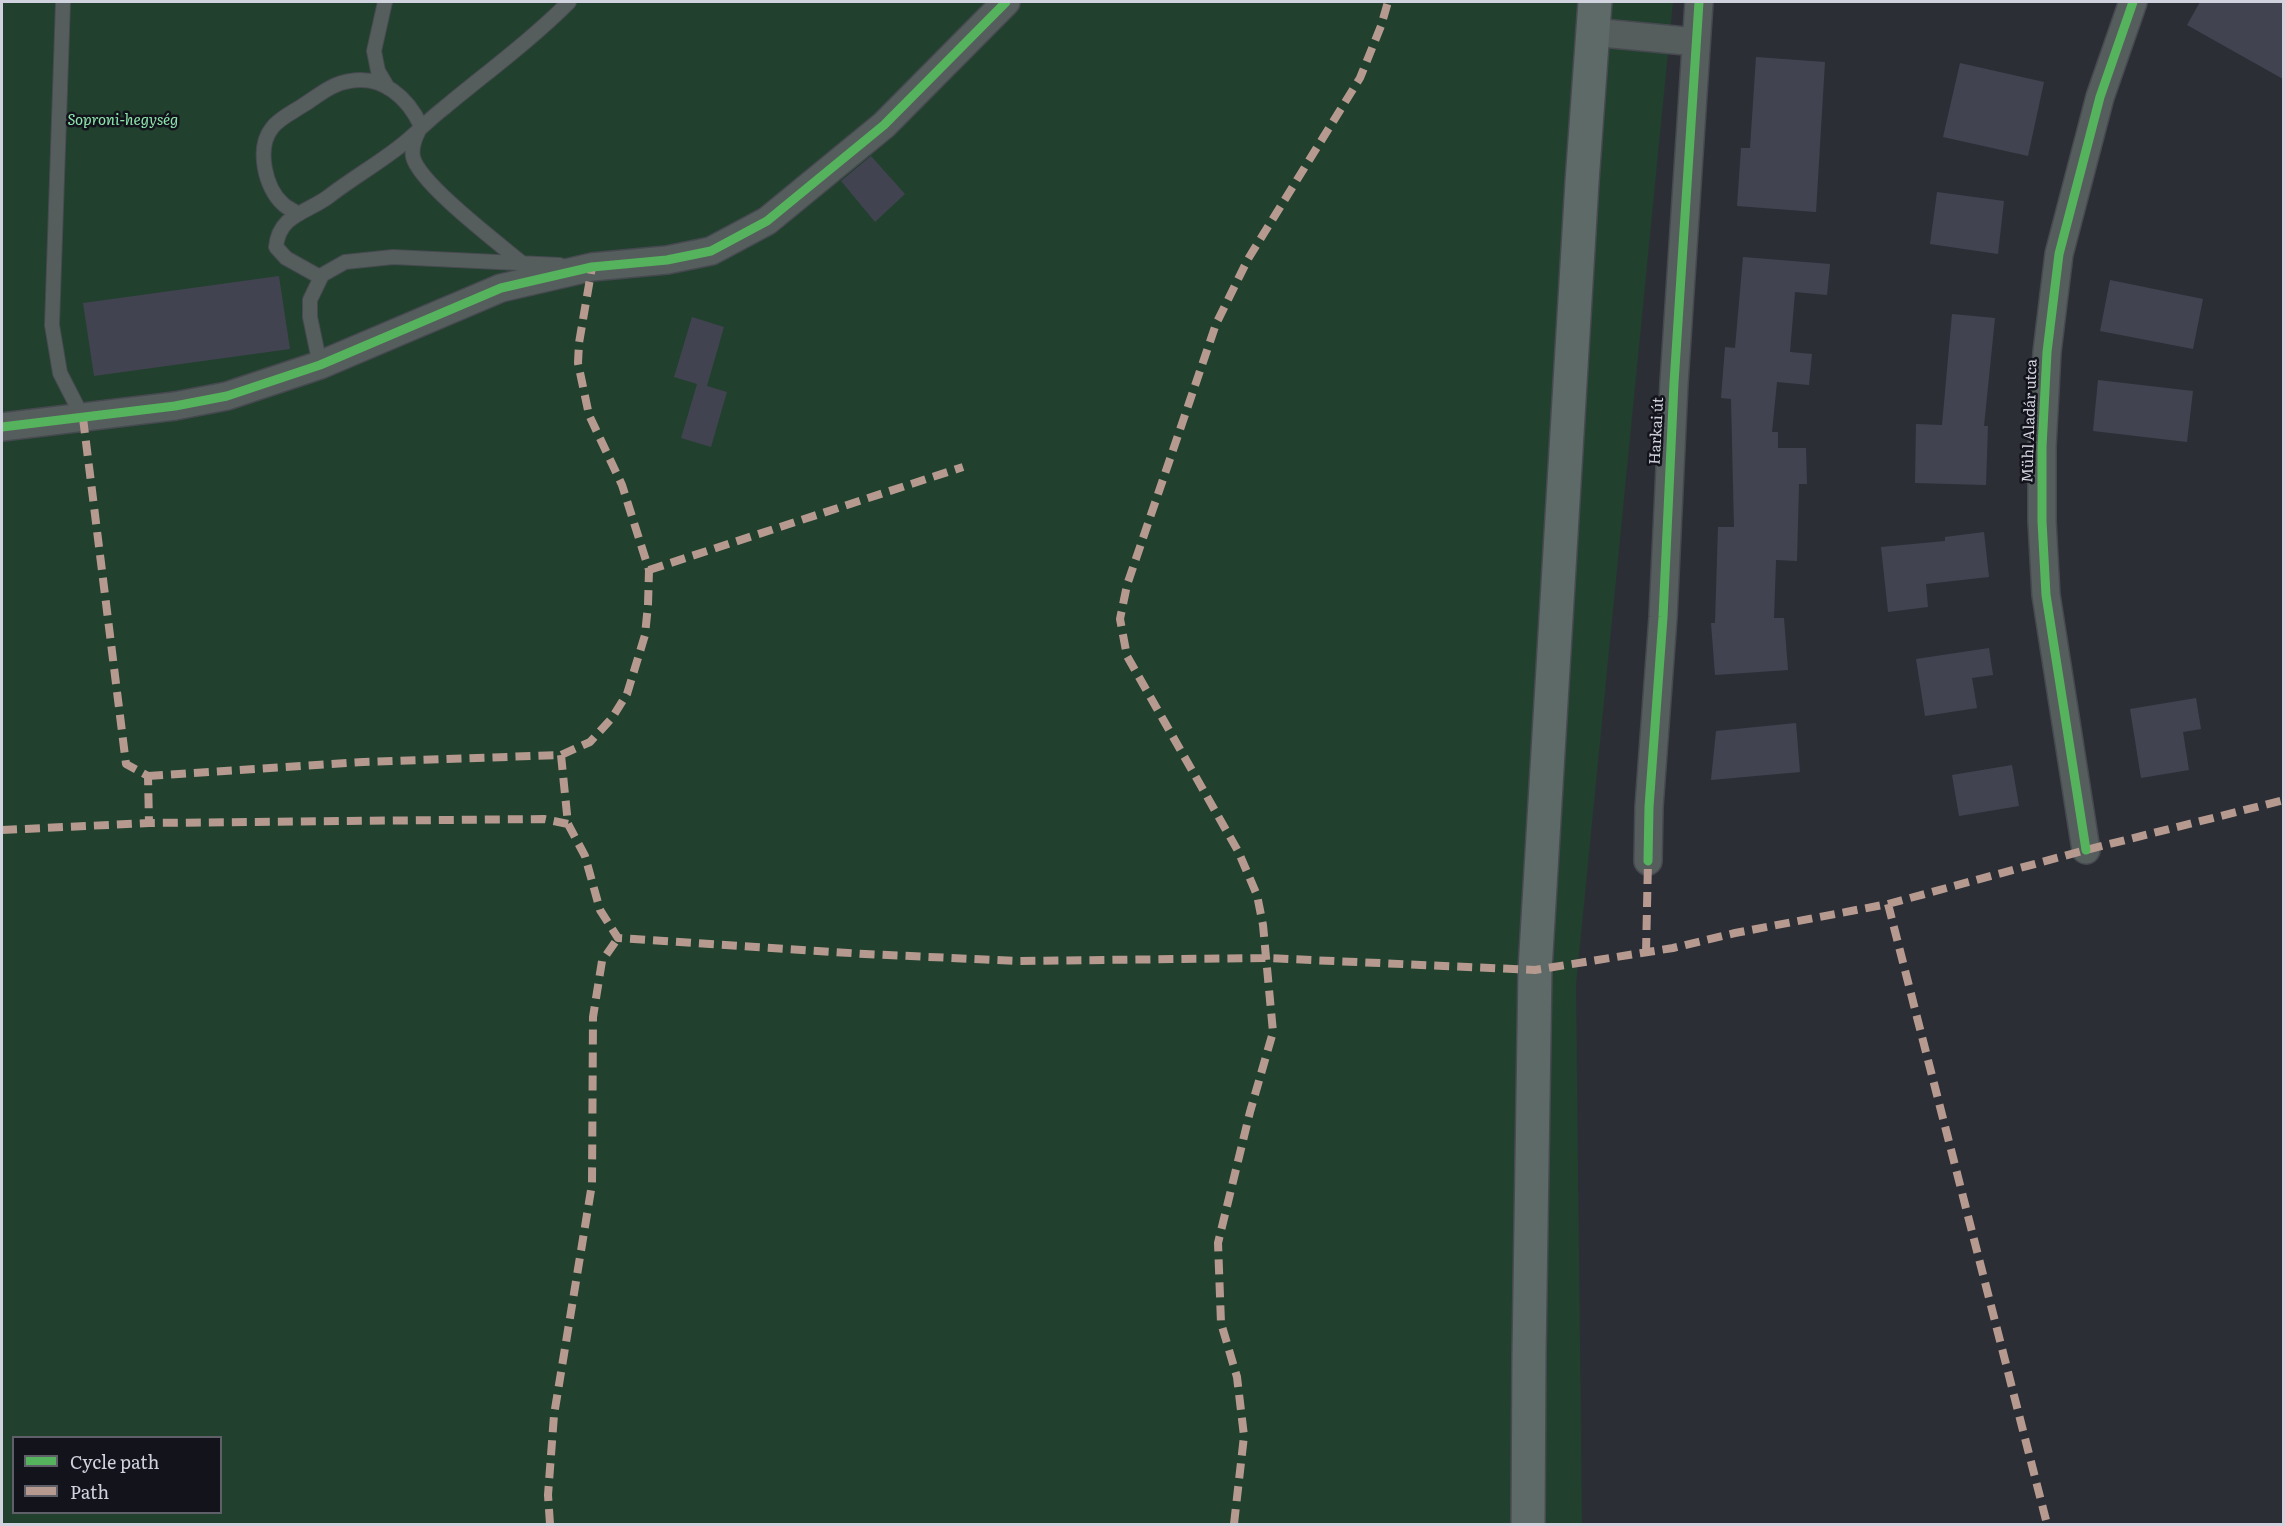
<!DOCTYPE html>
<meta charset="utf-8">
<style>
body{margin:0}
#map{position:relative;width:2285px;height:1526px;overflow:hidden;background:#2c2e36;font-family:Literata,serif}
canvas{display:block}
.frame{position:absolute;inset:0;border:3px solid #d0d2dd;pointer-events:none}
.legend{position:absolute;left:12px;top:1436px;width:210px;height:78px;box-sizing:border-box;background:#12131b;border:2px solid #5e5f69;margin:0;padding:8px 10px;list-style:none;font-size:18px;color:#d0d2dd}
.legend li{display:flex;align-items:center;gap:12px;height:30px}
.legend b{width:30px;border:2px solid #5e5f69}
</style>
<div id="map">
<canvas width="2285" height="1526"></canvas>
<div class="frame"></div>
<ul class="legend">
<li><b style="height:8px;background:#56b35d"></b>Cycle path</li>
<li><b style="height:8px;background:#b69a8f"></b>Path</li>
</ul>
</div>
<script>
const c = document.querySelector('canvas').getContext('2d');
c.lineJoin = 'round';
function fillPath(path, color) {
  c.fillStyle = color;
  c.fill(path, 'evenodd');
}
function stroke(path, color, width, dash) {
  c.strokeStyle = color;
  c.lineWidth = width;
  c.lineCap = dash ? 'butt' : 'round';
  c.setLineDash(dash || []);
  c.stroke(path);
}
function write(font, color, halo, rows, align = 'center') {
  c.font = font + ' Literata,serif';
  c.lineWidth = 5;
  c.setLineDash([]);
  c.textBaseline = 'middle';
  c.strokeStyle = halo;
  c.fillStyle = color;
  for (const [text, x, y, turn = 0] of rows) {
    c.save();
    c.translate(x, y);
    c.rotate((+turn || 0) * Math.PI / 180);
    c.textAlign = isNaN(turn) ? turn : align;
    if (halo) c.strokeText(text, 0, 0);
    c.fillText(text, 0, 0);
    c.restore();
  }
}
const green = new Path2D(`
 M2 2H1673L1576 985 1582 1524H2ZM14 1438H220V1512H14Z`);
const building = new Path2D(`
 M2200 2H2283V79L2187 25Z
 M1756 57 1825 62 1816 212 1737 206 1741 148H1750Z
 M1960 63 2044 82 2028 156 1943 137Z
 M871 156 905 194 875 222 841 181Z
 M1937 192 2004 201 1998 254 1930 244Z
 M1743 257 1830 264 1827 295 1795 292 1790 352 1812 354 1809 385 1777 382 1772 432H1778V448H1806L1807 484H1799L1797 561 1776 560 1774 618H1784L1788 670 1715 675 1711 623H1715L1718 527H1734L1731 399 1721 398 1725 347 1735 348Z
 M279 276 290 349 94 376 83 303Z
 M2110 280 2203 299 2193 349 2100 331Z
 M1952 314 1995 318 1984 426H1988L1986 485 1915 483 1916 424 1942 425Z
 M692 317 724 327 707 386 727 392 711 447 681 438 697 384 674 377Z
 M2098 380 2193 391 2187 442 2093 431Z
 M1984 532 1989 577 1926 584 1928 607 1888 612 1881 547 1945 541V537Z
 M1989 648 1993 675 1972 678 1977 708 1925 716 1916 659Z
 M2196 698 2201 729 2183 732 2189 770 2141 778 2130 709Z
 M1796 723 1800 772 1711 780 1716 731Z
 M2012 765 2019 806 1959 816 1952 775Z`);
const service = new Path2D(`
 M63 2 52 325 60 373 83 418
 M385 2 374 51 378 71 388 88
 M299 214C294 211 287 208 283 204 265 188 256 148 272 128 279 118 295 111 305 104 319 95 333 83 350 81 383 75 408 98 421 126 416 136 411 146 413 157 419 183 498 243 522 263
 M320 277 286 258 276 247C279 215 306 213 328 197 351 179 376 165 399 147 415 135 428 120 444 108 486 73 530 41 569 2
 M320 365 310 317V300L322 275 345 262 393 257 560 265`);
const minor = new Path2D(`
 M1592 32 1696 42
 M2 427 175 406 227 396 320 365 501 288 592 267 667 260 711 251 767 221 884 125 1006 2
 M2086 850 2046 595 2042 521V447L2047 352 2059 254 2100 97 2133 2
 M1648 861 1649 807 1663 617 1674 383 1699 2`);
const secondary = new Path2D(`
 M1528 1524 1529 1354 1535 970 1582 182 1595 2`);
const quiet = new Path2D(`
 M83 418 126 764 148 776 149 823
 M649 570 963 467
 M561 755 568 824 585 856 600 910 618 938 865 954 1018 961 1266 958 1535 970 1673 948 1735 933 1888 904 2086 850 2284 800
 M148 776 363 762 561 755 590 742 612 718 627 694 645 635 648 605 649 570 622 485 589 415 578 363 579 343 592 267
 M2 830 149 823 544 819 568 824
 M1888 904 2047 1524
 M1646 953 1648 861
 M550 1524 548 1495 554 1415 592 1184 593 1017 602 961 618 938
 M1234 1524 1244 1436 1237 1377 1221 1323 1218 1243 1250 1112 1273 1032 1263 925 1257 895 1238 851 1127 656 1120 619 1127 585 1216 324 1248 259 1360 78 1381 26 1388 2`);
const cycleway = new Path2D(`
 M2 427 175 406 227 396 320 365 501 288 592 267 667 260 711 251 767 221 884 125 1006 2
 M2086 850 2046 595 2042 521V447L2047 352 2059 254 2100 97 2133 2
 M1648 861 1649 807 1663 617 1674 383 1699 2`);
const parkNames = [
 ["Soproni-hegység",123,121]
];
const streetNames = [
 ["Mühl Aladár utca",2030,421,-88],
 ["Harkai út",1657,431,-87]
];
fillPath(green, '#21402e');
fillPath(building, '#424350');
stroke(service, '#474950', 16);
stroke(minor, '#474950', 30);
stroke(secondary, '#474950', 36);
stroke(service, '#555e5d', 14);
stroke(minor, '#555e5d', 27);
stroke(secondary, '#5d6a68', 33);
stroke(quiet, '#b69a8f', 8, [15, 8]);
stroke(cycleway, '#56b35d', 9);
write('italic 15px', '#8de6ad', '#12131b', parkNames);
write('15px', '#d0d2dd', '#12131b', streetNames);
</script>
